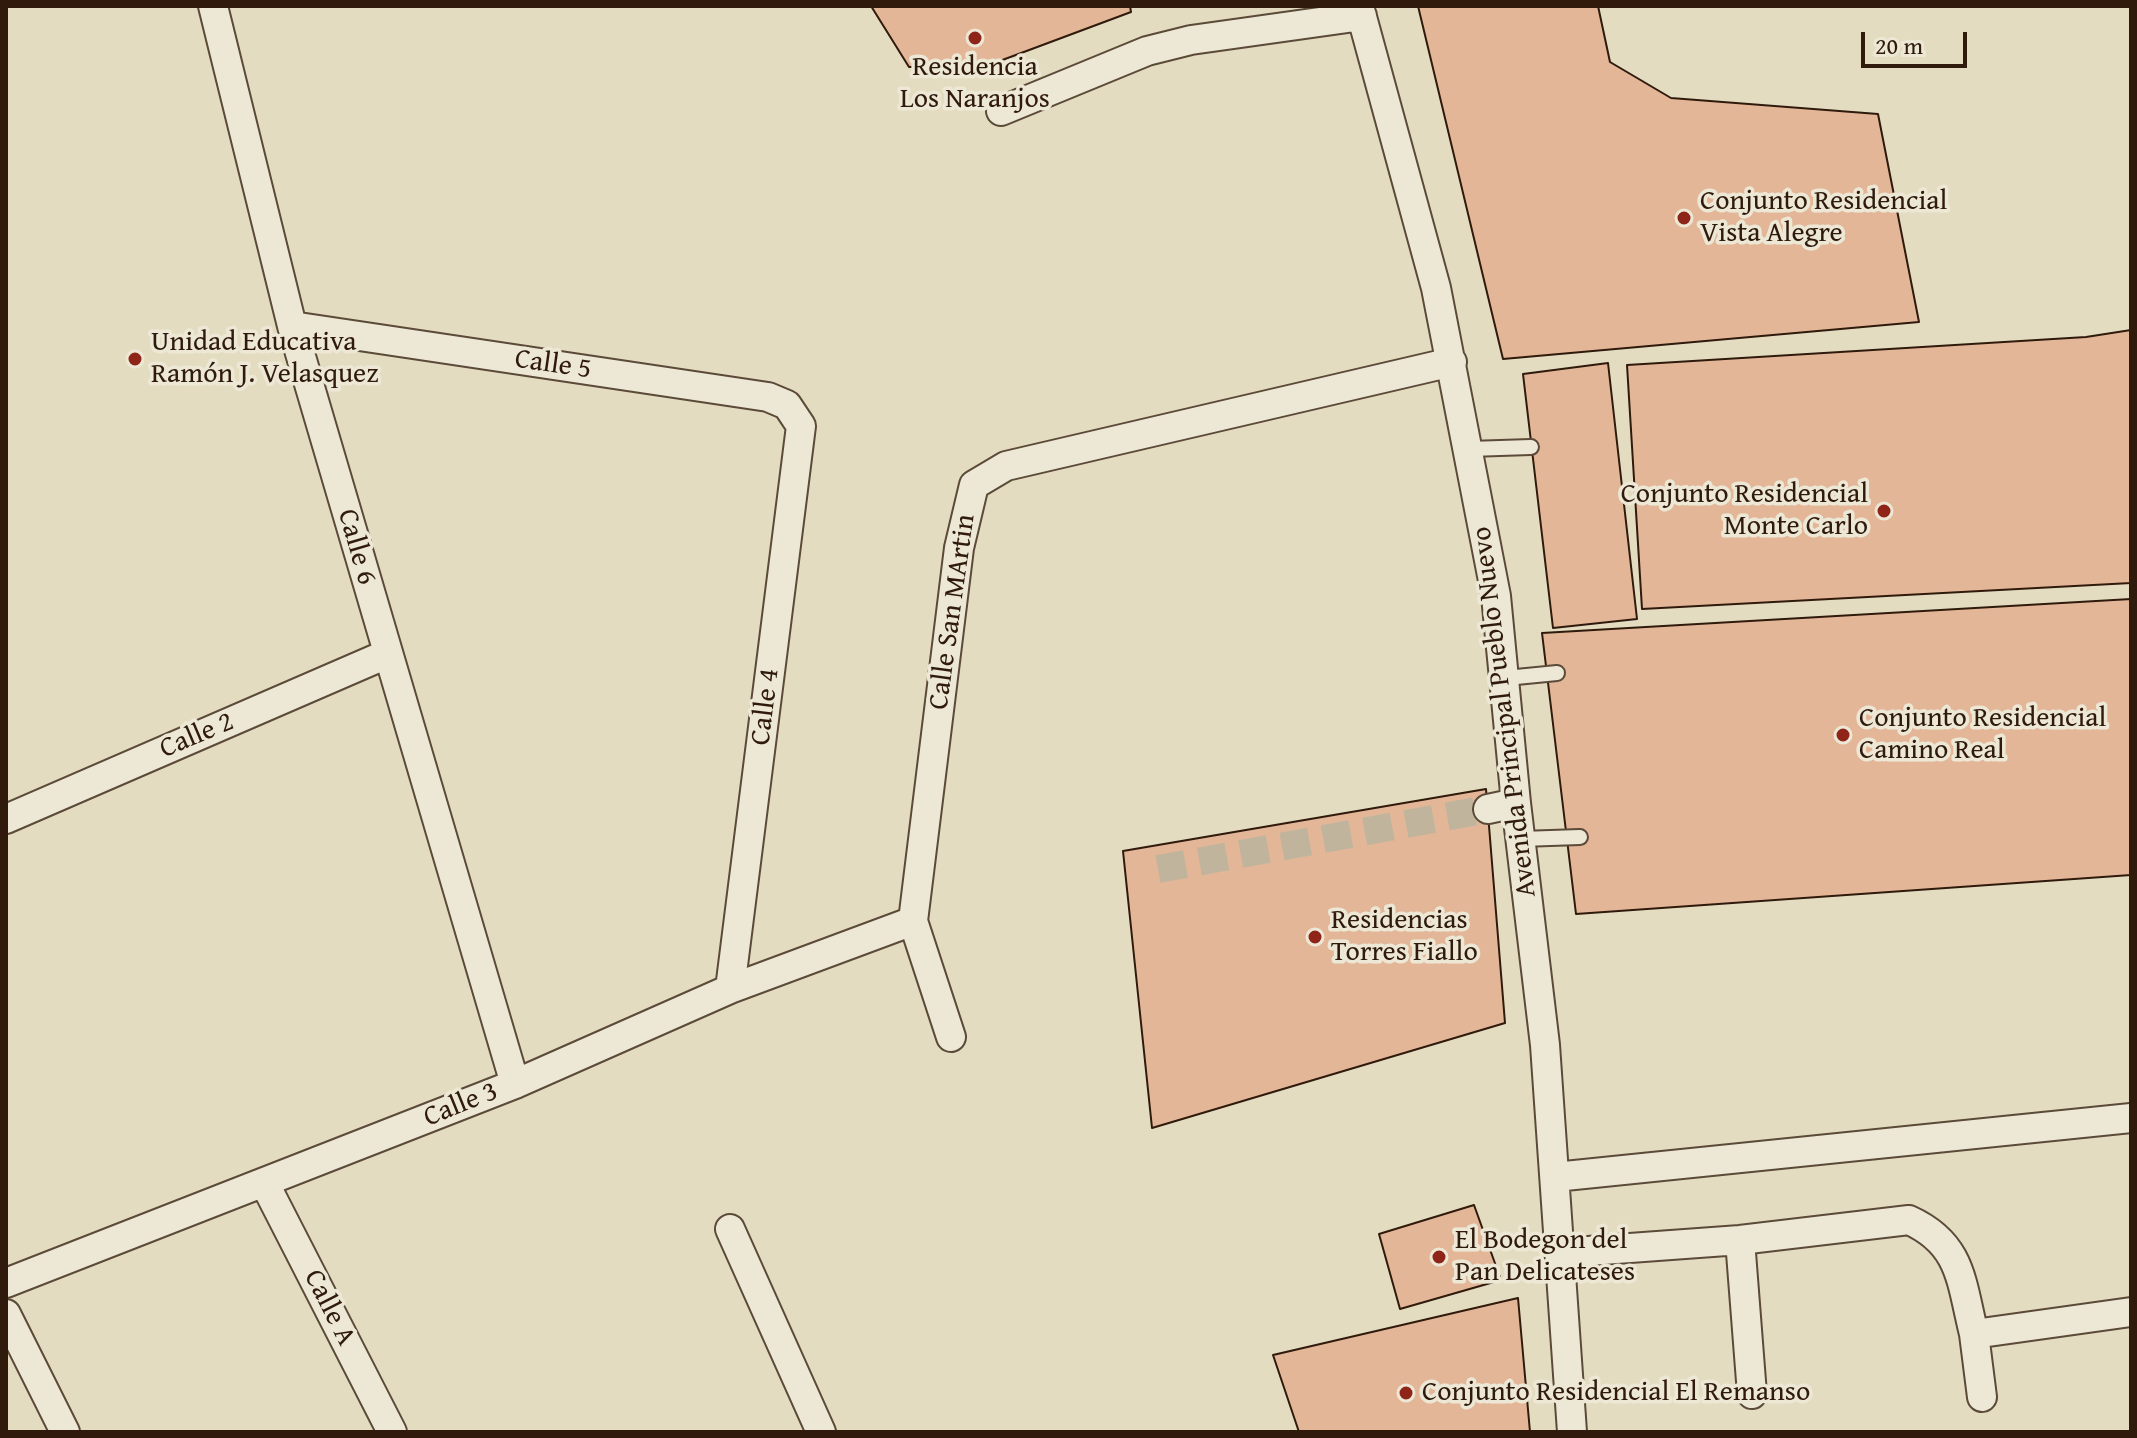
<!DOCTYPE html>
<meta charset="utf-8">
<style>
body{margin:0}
#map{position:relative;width:2137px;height:1438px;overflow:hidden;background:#e4dcc0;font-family:"Gentium Book Plus",serif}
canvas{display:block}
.frame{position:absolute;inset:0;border:8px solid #2f1a0c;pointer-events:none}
.scale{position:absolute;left:1861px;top:32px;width:106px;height:36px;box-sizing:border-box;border:4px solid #2f1a0c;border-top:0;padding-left:10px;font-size:24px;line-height:28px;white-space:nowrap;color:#2f1a0c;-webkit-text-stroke:6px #ede8d6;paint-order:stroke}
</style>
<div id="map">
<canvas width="2137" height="1438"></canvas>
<div class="frame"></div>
<div class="scale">20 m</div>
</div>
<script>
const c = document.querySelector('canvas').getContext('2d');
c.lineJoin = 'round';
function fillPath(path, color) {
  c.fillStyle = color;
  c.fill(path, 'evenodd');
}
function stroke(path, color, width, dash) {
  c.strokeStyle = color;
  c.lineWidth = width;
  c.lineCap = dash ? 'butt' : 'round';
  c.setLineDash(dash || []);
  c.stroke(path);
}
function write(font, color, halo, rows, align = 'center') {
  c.font = font + ' "Gentium Book Plus",serif';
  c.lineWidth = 7;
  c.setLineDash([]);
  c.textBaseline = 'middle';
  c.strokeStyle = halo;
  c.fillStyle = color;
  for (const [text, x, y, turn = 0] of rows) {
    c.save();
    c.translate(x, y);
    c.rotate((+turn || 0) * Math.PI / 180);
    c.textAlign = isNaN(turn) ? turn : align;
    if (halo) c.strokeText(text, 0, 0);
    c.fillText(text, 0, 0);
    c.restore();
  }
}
const building = new Path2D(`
 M871 6H1130L1131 12 989 65 909 67Z
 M1418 6H1598L1610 62 1671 98 1878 114 1919 322 1503 359Z
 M2131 330V583L1642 609 1627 365 2086 337Z
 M1608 363 1637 619 1553 628 1523 374Z
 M2131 599V875L1576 914 1542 633Z
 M1486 789 1505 1023 1152 1128 1123 851Z
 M1474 1205 1501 1280 1400 1309 1379 1234Z
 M1518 1298 1530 1432H1299L1273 1355Z`);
const streetTunnel = new Path2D(`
 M1158 869 1488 809`);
const lane = new Path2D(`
 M1469 449 1531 447
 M1506 678 1557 673
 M1521 839 1580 837`);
const street = new Path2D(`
 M213 6 292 326 515 1084
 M1359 6 1436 288 1496 596 1516 803 1545 1045 1572 1432
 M1001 111 1147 51 1191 40 1362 16
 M292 326 768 397 787 405 801 426 730 989
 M1488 809 1516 803
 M6 819 387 654
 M951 1037 913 921 959 548 974 485 1006 466 1452 362
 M1555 1177 2131 1118
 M265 1184 392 1432
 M730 1229 821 1432
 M1740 1240 1752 1394
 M1561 1253 1740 1240 1909 1220C1962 1244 1961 1282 1974 1334L2131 1312
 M6 1283 515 1084 730 989 913 921
 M6 1314 65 1432
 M1974 1334 1982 1397`);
const markers = [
 [975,38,8,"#8f2418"],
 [1684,218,8,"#8f2418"],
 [135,359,8,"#8f2418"],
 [1884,511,8,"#8f2418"],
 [1843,735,8,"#8f2418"],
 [1315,937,8,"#8f2418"],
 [1439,1257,8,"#8f2418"],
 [1406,1393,8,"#8f2418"]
];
const poiNames = [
 ["Residencia",975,68,"center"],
 ["Los Naranjos",975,100,"center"],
 ["Conjunto Residencial",1700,202],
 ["Vista Alegre",1700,234],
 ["Unidad Educativa",151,343],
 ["Ramón J. Velasquez",151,375],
 ["Conjunto Residencial",1868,495,"right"],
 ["Monte Carlo",1868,527,"right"],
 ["Conjunto Residencial",1859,719],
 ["Camino Real",1859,751],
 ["Residencias",1331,921],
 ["Torres Fiallo",1331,953],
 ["El Bodegon del",1455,1241],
 ["Pan Delicateses",1455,1273],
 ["Conjunto Residencial El Remanso",1422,1393]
];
const streetNames = [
 ["Calle 5",553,365,8],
 ["Calle 6",356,547,74],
 ["Calle San MArtin",953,612,-82],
 ["Calle 4",766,707,-83],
 ["Avenida Principal Pueblo Nuevo",1505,712,-97],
 ["Calle 2",197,736,-23],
 ["Calle 3",461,1105,-22],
 ["Calle A",329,1308,63]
];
fillPath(building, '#e3b698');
stroke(building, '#2f1a0c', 2);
stroke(streetTunnel, '#c0b59c', 28, [28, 14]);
stroke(lane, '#5c4a39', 18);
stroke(street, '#5c4a39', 32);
stroke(lane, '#ede8d6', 14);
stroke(street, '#ede8d6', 28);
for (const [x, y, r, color] of markers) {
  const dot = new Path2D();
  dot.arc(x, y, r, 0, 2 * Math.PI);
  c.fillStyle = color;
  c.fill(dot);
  stroke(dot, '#ede8d6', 3);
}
write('28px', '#2f1a0c', '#ede8d6', poiNames, 'left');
write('28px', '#2f1a0c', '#ede8d6', streetNames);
</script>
